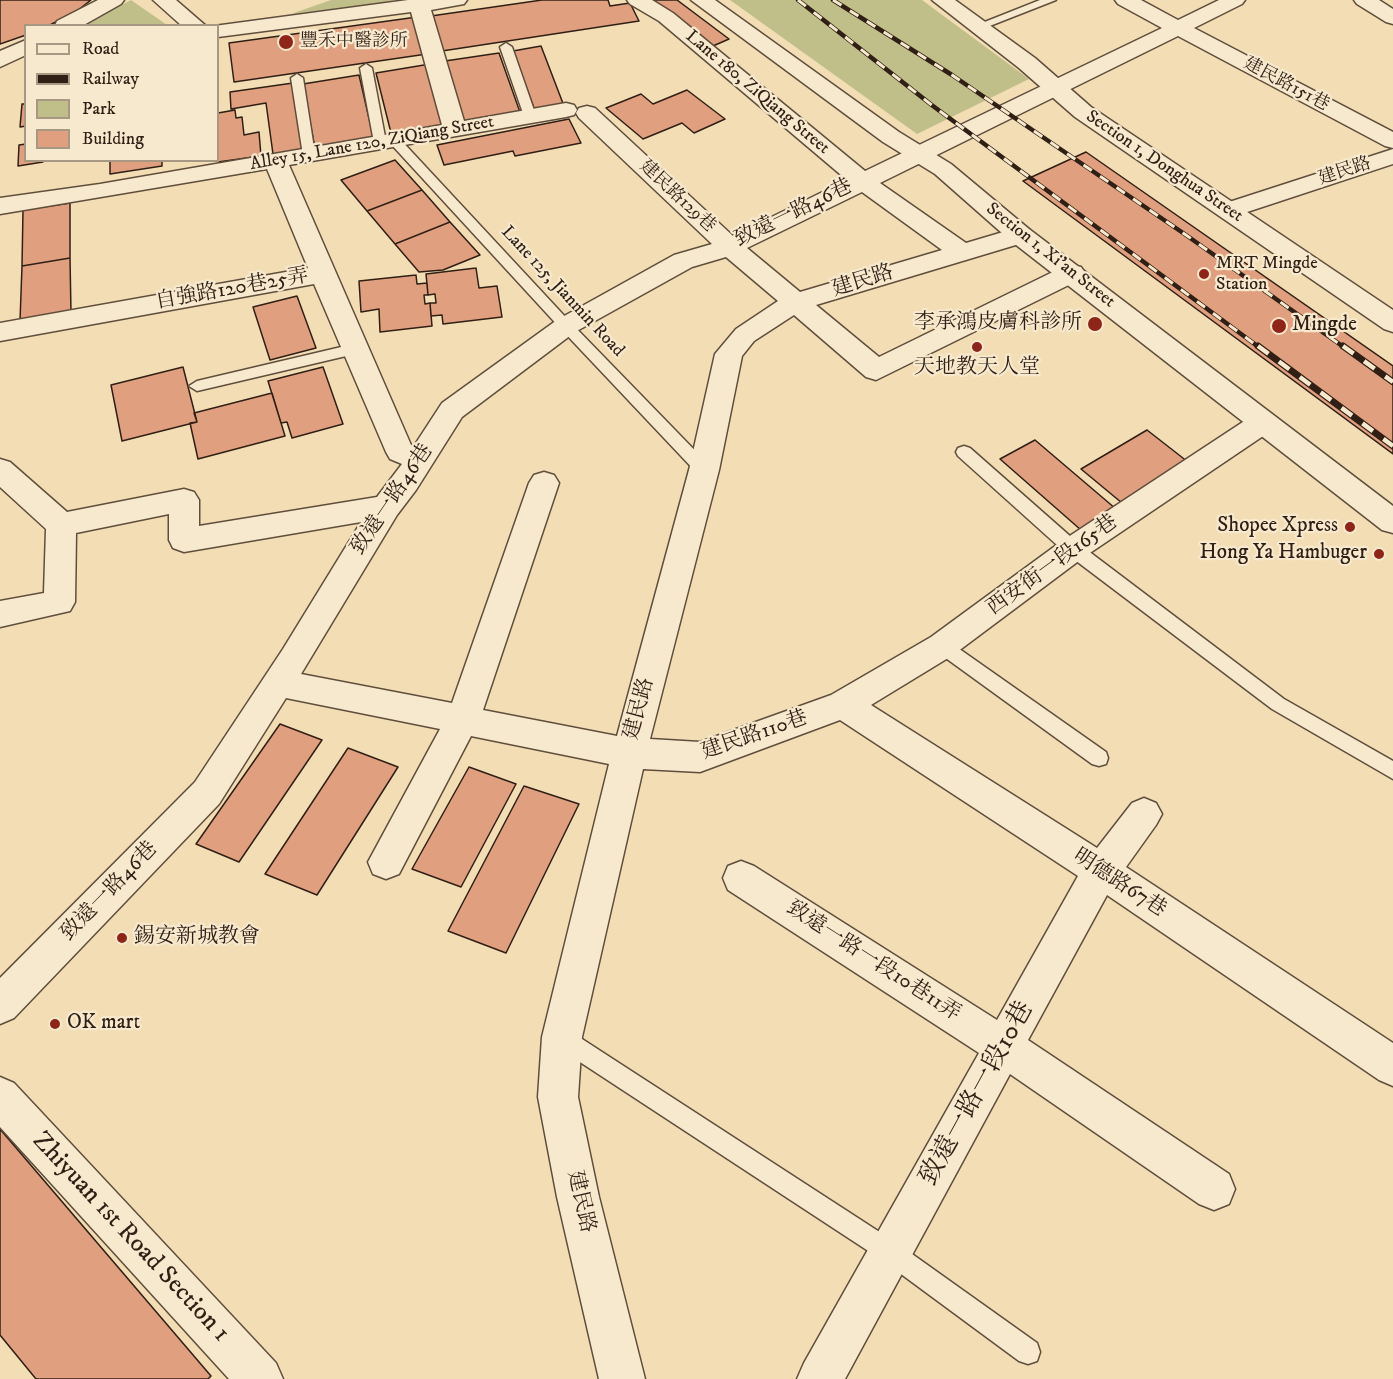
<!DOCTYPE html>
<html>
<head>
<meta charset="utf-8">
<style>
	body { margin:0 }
	#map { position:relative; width:1393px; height:1379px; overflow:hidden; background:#f2ddb4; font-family:"IM FELL DW Pica",serif }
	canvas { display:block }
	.legend { position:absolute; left:24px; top:24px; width:195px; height:138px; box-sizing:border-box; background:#f7e9ce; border:2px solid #a79884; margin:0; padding:8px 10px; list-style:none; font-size:18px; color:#301f15 }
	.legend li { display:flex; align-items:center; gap:12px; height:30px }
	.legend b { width:30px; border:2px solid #a79884 }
</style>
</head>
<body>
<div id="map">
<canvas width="1393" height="1379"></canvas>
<ul class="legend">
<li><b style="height:8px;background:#f7e9ce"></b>Road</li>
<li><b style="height:8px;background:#301f15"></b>Railway</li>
<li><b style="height:16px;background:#c0bf89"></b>Park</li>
<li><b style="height:16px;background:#e0a07f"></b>Building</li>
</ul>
</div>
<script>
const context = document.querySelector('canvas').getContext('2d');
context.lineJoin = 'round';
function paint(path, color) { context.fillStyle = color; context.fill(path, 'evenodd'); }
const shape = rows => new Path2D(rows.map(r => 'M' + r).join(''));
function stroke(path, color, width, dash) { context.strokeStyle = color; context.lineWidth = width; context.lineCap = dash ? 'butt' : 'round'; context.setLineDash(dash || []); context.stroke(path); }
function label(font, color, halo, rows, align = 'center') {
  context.font = font + ' "IM FELL DW Pica","Noto Serif TC",serif'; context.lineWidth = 4.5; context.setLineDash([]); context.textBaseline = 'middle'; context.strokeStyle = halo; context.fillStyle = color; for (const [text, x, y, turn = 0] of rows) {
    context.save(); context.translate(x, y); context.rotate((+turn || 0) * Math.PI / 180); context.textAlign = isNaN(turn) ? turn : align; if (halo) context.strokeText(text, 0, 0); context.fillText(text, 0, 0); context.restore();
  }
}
paint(shape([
	[131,0,167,25,85,25],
	[331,0,393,0,393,2,291,14],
	[730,0,922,0,1029,79,917,134]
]), '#c0bf89');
const building = shape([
	[0,0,91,0,77,11,48,26,26,26,26,35,0,44,0,0],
	[542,0,608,0,610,6,630,3,639,21,442,51,431,16,542,0],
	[649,0,677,0,729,39,713,46,649,0],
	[417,17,427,54,234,82,229,43,417,17],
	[541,46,564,106,535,111,513,51,541,46],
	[499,53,521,115,465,124,445,61,499,53],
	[430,64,449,127,392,137,376,73,430,64],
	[359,75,374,140,315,149,303,84,359,75],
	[293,83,303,150,273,154,266,103,231,109,230,92,293,83],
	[687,90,725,119,694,133,682,123,643,139,606,108,641,94,653,104,687,90],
	[22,104,26,104,26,126,20,127,22,104],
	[235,110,236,118,242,117,244,135,259,132,261,156,218,162,218,113,235,110],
	[569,119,581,143,515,156,513,151,444,165,437,145,569,119],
	[26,144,26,160,43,162,18,166,19,145,26,144],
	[1086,152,1393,366,1393,454,1023,181,1086,152],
	[110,160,162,160,162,166,110,174,110,160],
	[395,160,422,190,367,211,341,180,395,160],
	[422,190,450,222,395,244,367,211,422,190],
	[70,203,70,258,22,266,23,210,70,203],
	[450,222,480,255,443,270,419,272,395,244,450,222],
	[70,258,71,313,20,321,22,266,70,258],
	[476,268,479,288,497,286,502,317,443,324,442,315,431,316,430,303,436,303,435,294,428,295,426,274,476,268],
	[416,275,417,284,427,283,428,295,424,295,425,304,430,303,432,326,380,332,379,309,361,312,359,281,416,275],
	[297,296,316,348,270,360,253,307,297,296],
	[183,367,197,422,122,441,111,385,183,367],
	[323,367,343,424,292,438,287,422,281,423,268,381,323,367],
	[272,393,285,436,198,459,190,423,197,422,194,413,272,393],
	[1147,430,1188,462,1122,503,1081,469,1147,430],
	[1035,440,1116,509,1081,530,1000,459,1035,440],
	[280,724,322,740,239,862,196,844,280,724],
	[348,748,398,767,317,895,265,874,348,748],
	[469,767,516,784,461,887,412,869,469,767],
	[524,786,579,804,506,953,448,931,524,786],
	[0,1129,211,1376,208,1379,36,1379,0,1335,0,1129]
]);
paint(building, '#e0a07f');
stroke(building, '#301f15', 1.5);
const service = shape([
	[1040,0,1056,0,982,29,978,30,972,27,1040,0],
	[506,43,512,47,536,116,534,119,530,120,524,116,500,47,506,43],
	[366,64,372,68,386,142,380,146,374,142,360,68,366,64],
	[297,74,303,78,315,155,309,159,303,155,291,78,297,74],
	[394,136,398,137,571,323,710,466,712,470,710,474,698,474,561,329,390,143,388,140,394,136],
	[354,344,361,349,359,353,197,391,189,386,197,381,354,344],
	[964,446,970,448,1079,544,1284,699,1393,761,1393,779,1272,709,1067,554,958,456,956,452,958,448,964,446],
	[942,639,948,641,1106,752,1108,758,1106,764,1099,766,1092,764,936,651,933,646,936,641,942,639],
	[562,1026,898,1244,1037,1343,1040,1352,1037,1361,1028,1364,1019,1361,882,1260,554,1045,551,1037,554,1029,562,1026]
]);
const minor = shape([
	[98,0,124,0,121,4,82,26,55,26,57,21,98,0],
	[153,0,176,0,206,26,182,26,153,0],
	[408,0,467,0,464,4,431,10,464,121,566,103,574,105,577,110,574,115,566,117,289,165,411,445,414,446,442,403,557,320,674,255,712,244,579,118,576,113,579,108,587,106,595,108,733,236,847,180,704,59,659,21,630,4,627,0,652,0,673,13,865,171,1162,28,1118,4,1115,0,1141,0,1178,20,1219,0,1245,0,1242,4,1194,28,1393,132,1393,148,1385,146,1178,36,880,183,966,243,1020,227,1029,229,1032,235,1029,241,816,305,879,357,1063,267,1072,265,1081,267,1085,273,1081,279,876,380,866,377,794,315,754,341,742,356,719,470,650,739,700,742,831,695,931,637,1062,541,1252,416,1262,413,1272,416,1276,423,1272,430,1084,557,953,655,871,705,1097,848,1132,803,1144,798,1156,803,1162,814,1156,825,1126,867,1393,1043,1393,1086,1379,1080,1107,895,1028,1040,1229,1174,1235,1189,1229,1204,1214,1210,1199,1204,1010,1074,845,1379,797,1379,804,1363,979,1053,728,890,723,878,728,866,741,861,754,866,997,1020,1078,876,840,720,700,772,643,769,582,1037,578,1097,599,1197,645,1379,599,1379,557,1197,538,1097,542,1037,609,764,471,736,399,874,386,879,373,874,368,862,440,729,286,698,219,804,14,1018,0,1024,0,978,195,782,283,649,361,522,184,552,173,548,169,540,169,514,76,533,75,602,70,611,0,627,0,601,44,593,46,529,0,487,0,459,10,462,67,512,184,489,194,492,199,500,199,526,377,497,402,464,390,459,386,452,314,284,0,341,0,323,308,268,267,169,0,214,0,198,100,184,442,125,411,12,218,37,218,26,214,26,408,0],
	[862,192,942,250,800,292,747,248,862,192],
	[726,257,778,301,736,329,715,354,689,470,617,736,483,710,559,483,554,475,544,472,534,475,529,483,452,703,301,674,397,515,416,490,462,417,575,332,692,267,726,257],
	[1354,0,1379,0,1393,9,1393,24,1386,22,1357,4,1354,0],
	[26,40,26,55,0,67,0,51,26,40],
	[1393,149,1393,164,1238,215,1229,218,1220,215,1217,210,1220,205,1393,149],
	[0,1077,14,1083,276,1363,283,1379,229,1379,0,1127,0,1077]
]);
const tertiary = shape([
	[691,0,715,0,899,132,951,164,1029,229,1393,506,1393,533,1382,530,1011,241,935,174,883,142,691,0],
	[932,0,955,0,1035,58,1091,107,1393,310,1393,332,1384,329,1075,117,1019,68,932,0]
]);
stroke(service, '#604e3d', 3);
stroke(minor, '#604e3d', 3);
stroke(tertiary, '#604e3d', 3);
paint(service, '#f7e9ce');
paint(minor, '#f7e9ce');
paint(tertiary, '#f7e9ce');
const railFar1 = shape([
	[798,0,933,106,1260,348],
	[833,0,952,75,1186,235,1345,348]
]);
const rail = shape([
	[1258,346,1393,446],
	[1343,346,1393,382]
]);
stroke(railFar1, '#301f15', 4.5);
stroke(rail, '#301f15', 7);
stroke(railFar1, '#f7e9ce', 3, [10]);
stroke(rail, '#f7e9ce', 4.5, [13]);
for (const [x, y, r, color] of [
	[286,42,8,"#8f2418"],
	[1204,274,6,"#8f2418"],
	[1095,324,8,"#8f2418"],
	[1279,326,8,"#8f2418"],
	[977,347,6,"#8f2418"],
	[1350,527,6,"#8f2418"],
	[1379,554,6,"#8f2418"],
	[122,938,6,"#8f2418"],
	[55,1024,6,"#8f2418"]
]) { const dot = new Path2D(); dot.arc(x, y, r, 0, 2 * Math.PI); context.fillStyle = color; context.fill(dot); stroke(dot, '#f7e9ce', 2); }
label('18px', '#301f15', '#f7e9ce', [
	["豐禾中醫診所",300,42],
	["MRT Mingde",1216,264],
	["Station",1216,285]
], 'left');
label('18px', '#301f15', '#f7e9ce', [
	["建民路151巷",1286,85,28],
	["Lane 180, ZiQiang Street",757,93,40],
	["Alley 15, Lane 120, ZiQiang Street",372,144,-10],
	["Section 1, Donghua Street",1164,167,34],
	["建民路",1345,172,-18],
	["建民路129巷",677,197,43],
	["Section 1, Xi'an Street",1050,256,38],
	["Lane 125, Jianmin Road",562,292,47]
]);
label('21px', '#301f15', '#f7e9ce', [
	["致遠一路46巷",794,214,-26],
	["建民路",863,282,-17],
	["自強路120巷25弄",232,290,-10],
	["致遠一路46巷",393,500,-56],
	["西安街一段165巷",1053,566,-36],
	["建民路",640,709,-75],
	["建民路110巷",755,736,-19],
	["明德路67巷",1119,884,33],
	["致遠一路46巷",110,892,-46],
	["致遠一路一段10巷11弄",873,962,33],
	["建民路",580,1202,77]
]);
label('21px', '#301f15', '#f7e9ce', [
	["李承鴻皮膚科診所",1082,324],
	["Mingde",1292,326,"left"],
	["天地教天人堂",977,369,"center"],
	["Shopee Xpress",1338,527],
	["Hong Ya Hambuger",1367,554],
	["錫安新城教會",134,938,"left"],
	["OK mart",67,1024,"left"]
], 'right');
label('26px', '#301f15', '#f7e9ce', [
	["致遠一路一段10巷",978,1094,-61],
	["Zhiyuan 1st Road Section 1",130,1238,47]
]);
</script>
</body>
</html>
